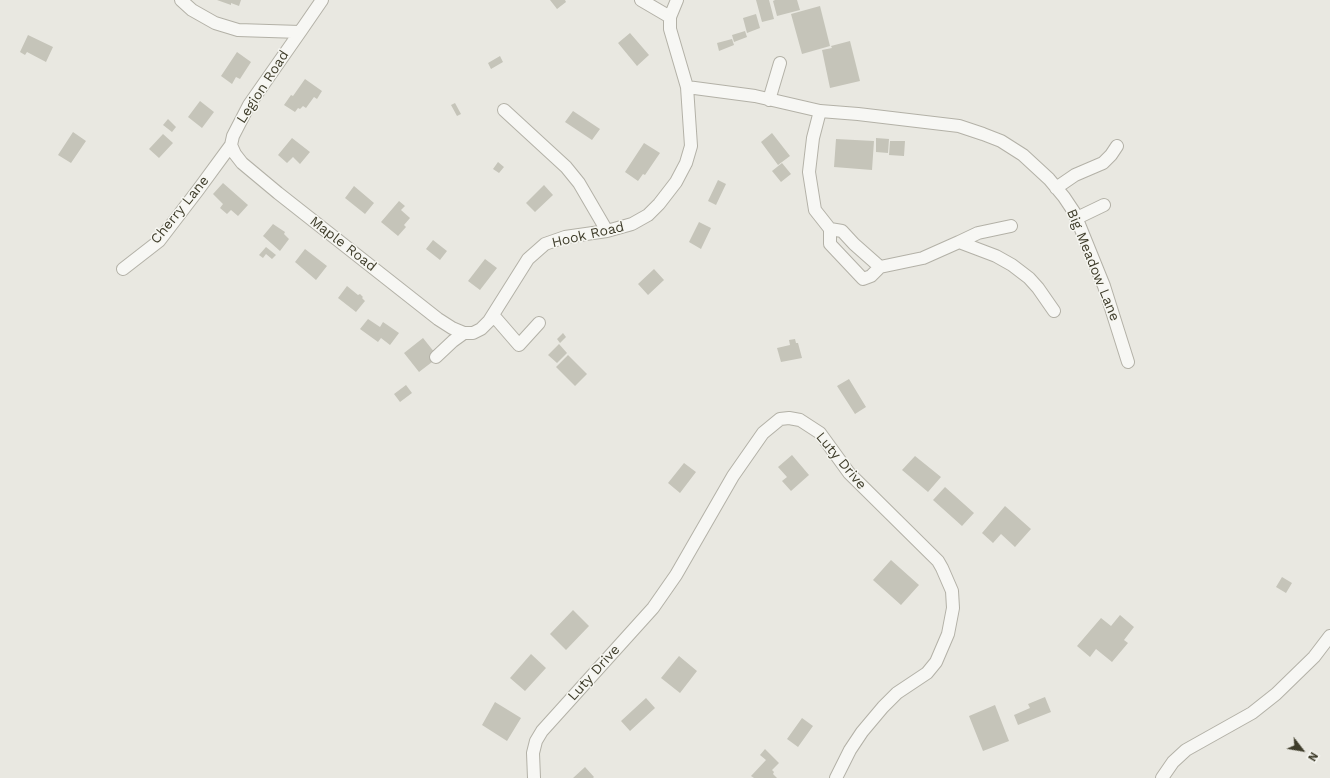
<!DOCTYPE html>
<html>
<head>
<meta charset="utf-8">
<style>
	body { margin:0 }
	#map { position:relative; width:1330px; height:778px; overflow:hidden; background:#e9e8e1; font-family:"Work Sans",sans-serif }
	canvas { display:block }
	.north { position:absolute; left:1282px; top:730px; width:40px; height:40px; -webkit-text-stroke:3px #f6f6f1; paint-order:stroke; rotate:121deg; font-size:11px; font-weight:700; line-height:16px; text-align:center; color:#3f3d2b }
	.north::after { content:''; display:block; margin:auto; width:14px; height:18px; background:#3f3d2b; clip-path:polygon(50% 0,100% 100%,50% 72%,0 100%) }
</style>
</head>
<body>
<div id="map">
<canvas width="1330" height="778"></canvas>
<div class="north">N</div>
</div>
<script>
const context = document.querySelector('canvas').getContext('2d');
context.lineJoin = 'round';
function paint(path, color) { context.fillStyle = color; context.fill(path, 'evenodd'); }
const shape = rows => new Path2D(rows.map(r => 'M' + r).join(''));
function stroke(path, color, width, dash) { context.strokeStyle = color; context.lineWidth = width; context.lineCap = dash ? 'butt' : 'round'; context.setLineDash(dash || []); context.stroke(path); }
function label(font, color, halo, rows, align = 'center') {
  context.font = font + ' "Work Sans",sans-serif'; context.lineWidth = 3; context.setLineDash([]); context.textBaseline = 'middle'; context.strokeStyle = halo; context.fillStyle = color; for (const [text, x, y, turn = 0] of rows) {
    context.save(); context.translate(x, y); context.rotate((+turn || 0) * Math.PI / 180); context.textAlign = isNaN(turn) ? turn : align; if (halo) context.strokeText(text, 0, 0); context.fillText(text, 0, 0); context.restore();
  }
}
paint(shape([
	[217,0,241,0,239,6,231,3,231,5],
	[550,0,565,0,566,2,557,9],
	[756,0,769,0,774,19,762,22],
	[775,0,797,0,800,10,777,16,773,1],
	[820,6,830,46,802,54,791,14],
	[756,14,760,28,747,33,743,18],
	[745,31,747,37,734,42,732,35],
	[630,33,649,55,637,66,618,43],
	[28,35,53,47,46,62,27,52,25,55,20,52],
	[732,39,734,45,719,51,717,43],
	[850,41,860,81,830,88,822,50,832,48,831,46],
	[237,52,251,62,240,79,236,77,232,84,221,76],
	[500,56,503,62,491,69,488,63],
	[305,79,322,91,317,99,314,97,306,108,303,106,300,109,298,108,295,112,284,105,291,95,293,96],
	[200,101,214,112,202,128,188,117],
	[455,103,461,114,457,116,451,105],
	[573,111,600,129,592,140,565,122],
	[168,119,176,127,172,132,163,125],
	[73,132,86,141,71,163,58,155],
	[772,133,790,156,778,165,761,142],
	[163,134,173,143,159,158,149,149],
	[292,138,310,152,300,164,293,157,287,163,278,155],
	[876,138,889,139,888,153,876,152],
	[836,139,874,141,872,170,834,167],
	[890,141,905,141,904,156,889,155],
	[644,143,660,153,645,175,643,174,638,181,625,172],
	[498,162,504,167,499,173,493,169],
	[782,163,791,174,781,182,772,171],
	[718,180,726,184,716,205,708,201],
	[223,183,248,205,238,216,231,210,227,214,220,208,223,204,213,194],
	[544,185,553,195,535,212,526,203],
	[354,186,374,203,365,214,345,198],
	[399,201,405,206,401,210,410,218,404,225,406,227,398,236,381,222],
	[699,222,711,228,701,249,689,242],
	[273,224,285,232,284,234,289,239,280,251,263,236],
	[433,240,447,251,440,260,426,249],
	[266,247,276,255,272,259,266,254,263,258,259,255],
	[305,249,327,266,316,280,295,262],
	[485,259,497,268,480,290,468,281],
	[654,269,664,280,648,295,638,284],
	[347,286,358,295,360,294,363,297,362,298,365,301,356,312,338,298],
	[368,319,380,327,383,322,399,333,390,345,381,338,378,342,360,329],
	[563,333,566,337,560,343,557,339],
	[423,338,435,353,436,359,419,372,404,353],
	[795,339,796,343,798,343,802,358,781,362,777,348,790,345,789,340],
	[559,344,567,353,557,363,548,355],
	[568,355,587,374,575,386,556,367],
	[849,379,866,407,855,414,837,386],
	[406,385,412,393,400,402,394,394],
	[792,455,809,475,791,491,782,481,787,477,778,467],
	[915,456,941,477,928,492,902,470],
	[684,463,696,472,680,493,668,483],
	[945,487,974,513,962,526,933,500],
	[1005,506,1031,529,1015,547,1001,534,993,543,982,533],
	[891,560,919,585,901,605,873,580],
	[1282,577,1292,583,1286,593,1276,587],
	[573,610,589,626,566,650,550,634],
	[1120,615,1134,627,1124,640,1128,643,1112,662,1096,649,1090,657,1077,646,1101,618,1111,626],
	[531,654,546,668,525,691,510,678],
	[679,656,697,671,680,693,661,678],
	[1045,697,1051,712,1018,725,1014,715,1030,708,1028,704],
	[646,698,655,708,630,731,621,721],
	[495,702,521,718,507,741,482,725],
	[995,705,1009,741,983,751,969,716],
	[802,718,813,726,798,747,787,739],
	[765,749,779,763,772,770,774,772,773,774,777,778,754,778,751,776,766,760,760,755],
	[585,767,594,777,593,778,573,778]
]), '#c5c4b9');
const minor = shape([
	[181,0,192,10,215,23,238,30,300,32,322,0],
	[641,0,670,17],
	[687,87,755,96,820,111,858,114,959,126,983,134,1001,141,1023,155,1049,179,1064,197,1074,212,1104,286,1128,362],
	[769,100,780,63],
	[504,110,566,167,579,183,607,231],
	[820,111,813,138,809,172,815,210,830,229,830,244,863,279,871,276,880,267,923,258,959,242,996,256,1012,265,1029,278,1038,288,1054,311],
	[231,145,235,154,242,163,278,193,438,319,452,328,464,333],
	[1056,188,1075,175,1103,163,1111,155,1117,146],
	[1077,218,1104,205],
	[830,229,842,231,854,244,880,267],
	[959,242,978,233,1011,226],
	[123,269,159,241,198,190,231,145,233,136,249,105,300,32],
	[493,315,519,345,539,323],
	[436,357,453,341,464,333,473,333,481,329,489,321,528,259,545,244,565,237,607,231,632,224,648,215,659,204,676,182,686,163,691,146,687,87,670,29,670,17,677,0],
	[534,778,533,753,536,741,542,731,653,608,676,575,733,476,763,433,780,419,789,418,800,420,820,433,849,473,938,561,942,568,952,591,953,608,948,634,936,662,927,673,897,693,883,707,862,732,850,750,836,778],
	[1162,778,1173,762,1186,750,1252,713,1276,694,1314,657,1330,636]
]);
stroke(minor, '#b3b1a7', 14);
stroke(minor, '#f7f7f4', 12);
label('14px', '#3f3d2b', '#f6f6f1', [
	["Legion Road",263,87,-57],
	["Cherry Lane",180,210,-51],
	["Hook Road",588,235,-13],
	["Maple Road",343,244,38],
	["Big Meadow Lane",1093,265,68],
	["Luty Drive",841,461,50],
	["Luty Drive",594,673,-48]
]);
</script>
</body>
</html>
